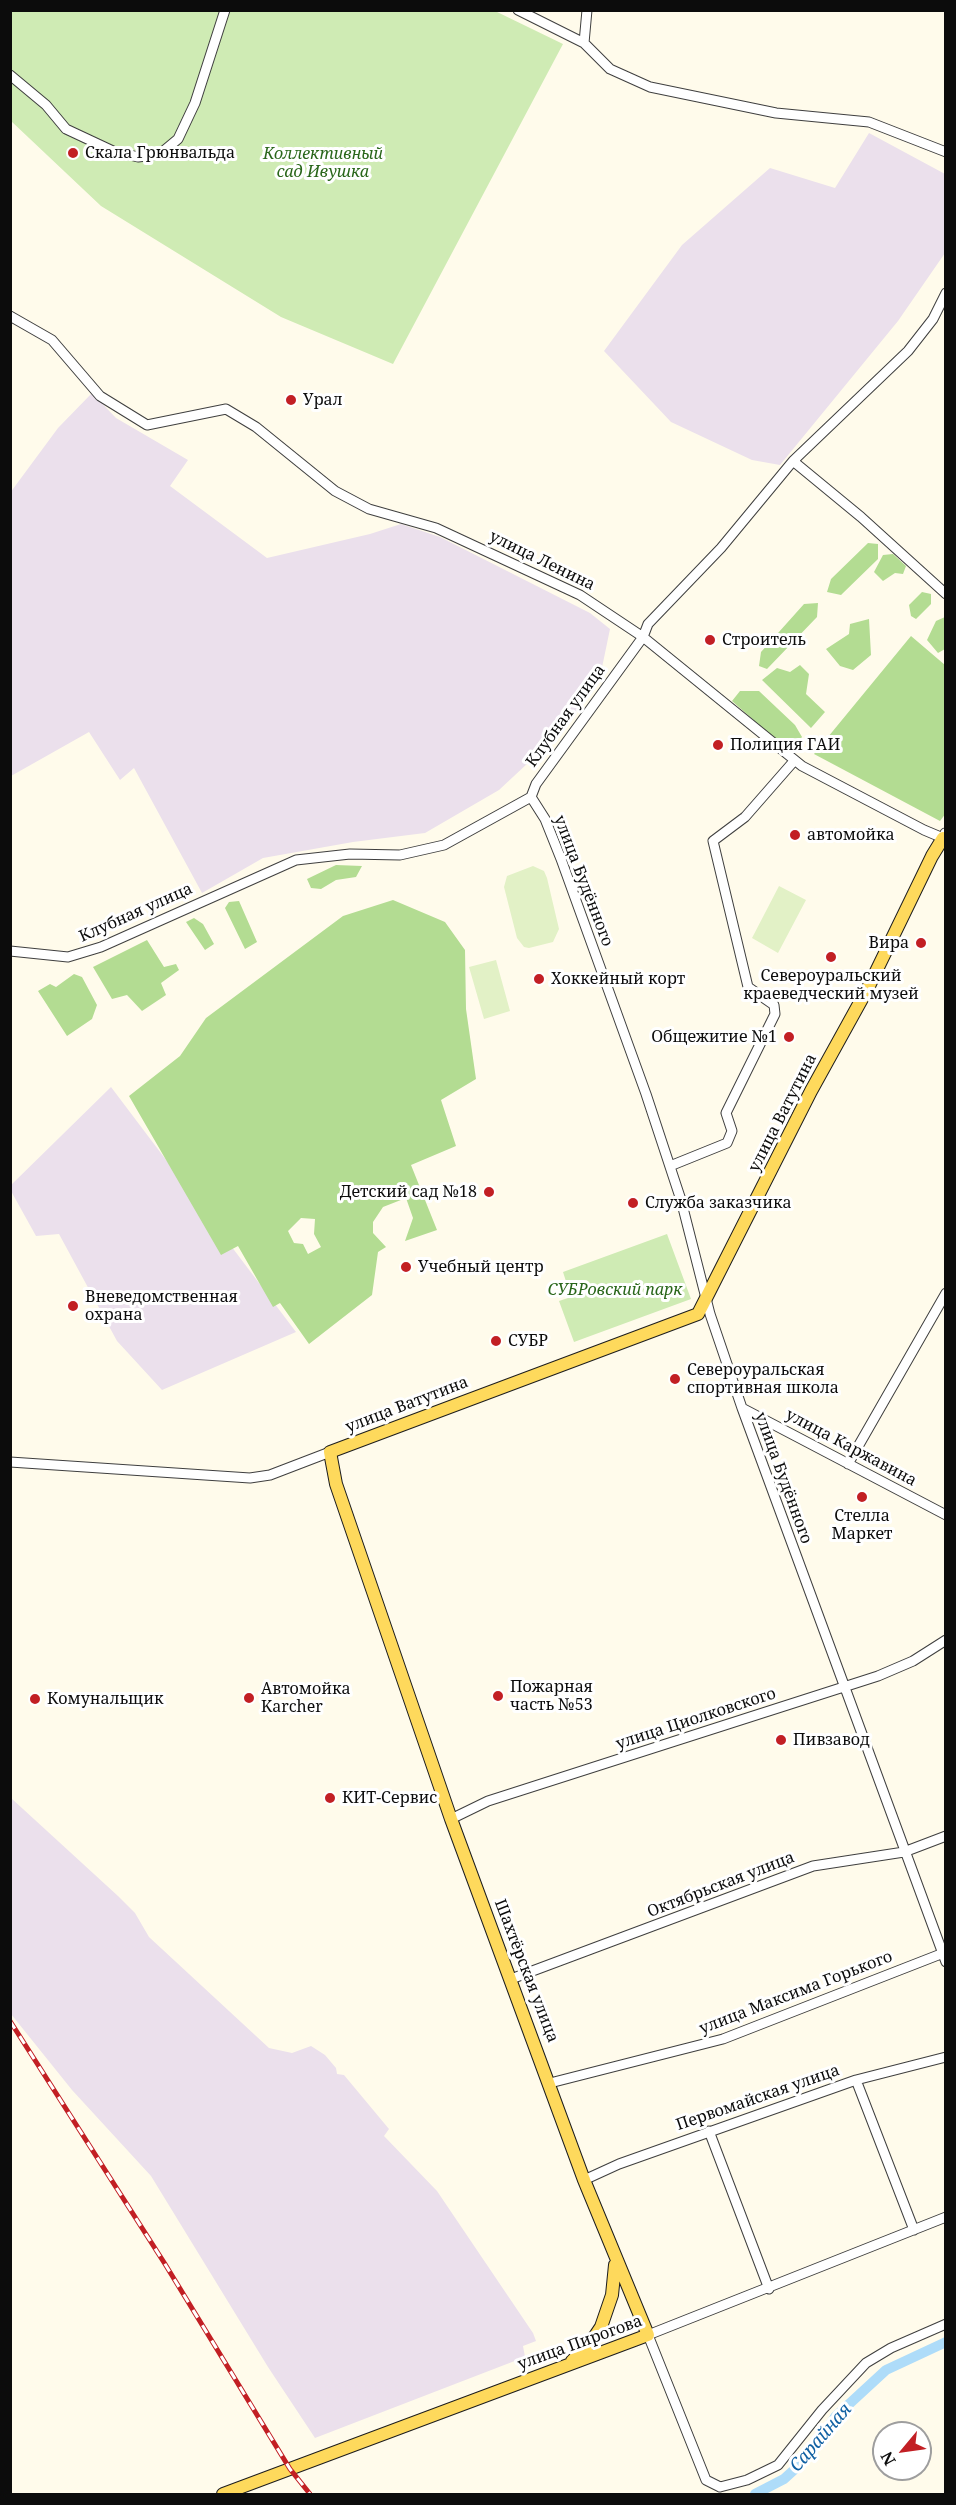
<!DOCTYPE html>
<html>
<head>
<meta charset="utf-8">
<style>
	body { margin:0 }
	#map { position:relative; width:956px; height:2505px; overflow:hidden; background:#fffbeb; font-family:"Noto Serif",serif }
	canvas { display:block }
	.frame { position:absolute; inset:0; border:12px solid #0c0c0c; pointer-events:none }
	.north { position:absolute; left:872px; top:2421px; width:60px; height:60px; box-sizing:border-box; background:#fff; border:2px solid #9e9e9e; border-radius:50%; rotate:241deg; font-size:16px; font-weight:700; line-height:24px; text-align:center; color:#0c0c0c }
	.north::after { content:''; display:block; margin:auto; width:21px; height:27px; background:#c21f24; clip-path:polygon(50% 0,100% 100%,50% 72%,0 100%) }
</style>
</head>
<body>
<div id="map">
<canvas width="956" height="2505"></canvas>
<div class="frame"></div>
<div class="north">N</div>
</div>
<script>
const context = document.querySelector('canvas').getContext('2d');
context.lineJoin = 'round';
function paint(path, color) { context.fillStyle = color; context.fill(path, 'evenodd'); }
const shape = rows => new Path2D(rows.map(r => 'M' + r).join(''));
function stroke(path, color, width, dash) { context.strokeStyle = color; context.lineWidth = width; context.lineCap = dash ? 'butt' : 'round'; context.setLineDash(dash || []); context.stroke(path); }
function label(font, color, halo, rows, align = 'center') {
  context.font = font + ' "Noto Serif",serif'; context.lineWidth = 6; context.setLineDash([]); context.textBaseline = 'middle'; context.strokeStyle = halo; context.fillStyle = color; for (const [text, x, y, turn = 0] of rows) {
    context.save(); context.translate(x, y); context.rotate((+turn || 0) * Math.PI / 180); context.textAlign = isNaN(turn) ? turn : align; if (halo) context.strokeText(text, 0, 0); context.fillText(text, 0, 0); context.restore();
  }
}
paint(shape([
	[869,133,945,174,945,253,898,321,780,465,752,460,671,422,604,351,682,245,770,168,835,188],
	[92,393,116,418,188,460,170,486,267,558,370,534,401,524,440,537,590,613,610,629,599,682,538,761,528,763,499,790,425,833,353,842,263,858,202,893,134,768,120,780,89,732,11,776,10,493,58,428],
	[111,1087,296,1332,162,1390,117,1341,59,1234,36,1236,11,1191,10,1186],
	[11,1798,118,1896,135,1913,149,1937,269,2048,292,2053,311,2046,325,2055,336,2068,337,2074,344,2075,389,2129,384,2136,437,2191,533,2333,536,2341,523,2346,525,2357,315,2438,268,2367,151,2176,72,2090,11,2014]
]), '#ebe0ec');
paint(shape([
	[10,11,495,11,563,44,393,364,281,317,101,206,11,121],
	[667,1234,691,1299,574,1342,559,1301,571,1297,563,1272]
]), '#cfebb4');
paint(shape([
	[868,543,878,544,878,559,841,595,827,592,831,579],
	[893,554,906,566,903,574,895,573,883,581,874,572,883,555],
	[922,592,931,594,931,604,916,619,911,616,909,605],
	[818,603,817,617,767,669,759,666,761,652,804,604],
	[945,617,945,649,938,653,927,640,936,621],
	[869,619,871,655,853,670,840,666,826,649,849,634,850,624],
	[911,636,945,665,946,813,940,821,814,754],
	[800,665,809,674,806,694,825,712,811,728,762,680,777,668,790,672],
	[740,691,759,691,795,725,802,737,794,747,776,740,732,701],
	[336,865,362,866,356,877,336,880,321,889,311,888,307,879],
	[393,900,445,922,465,950,466,1009,476,1079,441,1100,456,1146,411,1165,437,1230,405,1241,413,1218,406,1198,383,1207,373,1222,373,1233,386,1247,378,1252,372,1295,309,1344,280,1303,273,1307,238,1246,221,1255,129,1096,180,1056,206,1018,343,916],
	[301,1218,315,1219,314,1234,321,1247,308,1254,303,1244,294,1243,288,1231],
	[239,901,257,942,245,949,225,908,229,902],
	[194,918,203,924,214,944,205,950,186,922],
	[147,940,164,967,176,964,179,970,161,983,166,995,142,1011,127,995,112,999,93,967],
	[74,974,82,977,97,1005,92,1019,67,1036,38,991,50,984,56,987]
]), '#b3dc92');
paint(shape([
	[533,866,544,871,547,878,559,929,553,942,529,948,524,947,517,938,504,887,507,876],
	[779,886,806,900,778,953,752,938],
	[496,960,510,1011,484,1019,469,967]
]), '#e2f1c6');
stroke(shape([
	[755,2494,784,2479,806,2459,835,2417,886,2370,946,2342]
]), '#aedcf9', 10);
const minor = shape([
	[518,10,584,43,610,69,650,87,776,113,869,122,946,152],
	[584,43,587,10],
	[10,75,46,105,66,129,113,151,138,157,160,154,178,139,195,103,225,10],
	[10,316,52,340,100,396,147,425,226,409,256,427,335,491,369,509,436,528,580,595,643,637,802,766,924,830,943,838,945,833],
	[793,461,861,517,946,594],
	[531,797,545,819,561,859,646,1094,681,1200,710,1314,742,1408,946,1962],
	[10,951,68,957,101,947,296,860,350,854,400,855,444,845,531,797,536,784,643,637,648,624,721,548,793,461,908,351,933,319,946,293],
	[670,1166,727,1143,732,1131,726,1113,775,1014,774,1005,748,987,713,841,745,817,794,761],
	[742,1408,946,1515],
	[10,1462,250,1478,270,1475,330,1452],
	[848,1464,946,1293],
	[451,1819,488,1801,878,1676,913,1661,946,1640],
	[511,1979,813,1866,904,1852,946,1836],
	[856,2080,914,2230],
	[550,2083,723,2039,946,1952],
	[709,2131,769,2289],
	[584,2180,619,2164,856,2080,946,2057],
	[720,2487,706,2480,648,2335,946,2217],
	[720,2487,747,2480,778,2465,822,2410,866,2363,891,2348,946,2324]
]);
const major = shape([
	[572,2361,591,2342,601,2327,612,2295,615,2265],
	[223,2494,648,2335,584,2180,451,1819,336,1484,330,1452,698,1314,811,1091,869,986,932,856,943,838,946,839]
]);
stroke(minor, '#3f3f3f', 11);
stroke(major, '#1d1d1d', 14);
stroke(minor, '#fff', 9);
stroke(major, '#fed95c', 12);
const rail = shape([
	[10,2021,165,2264,290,2469,310,2494]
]);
stroke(rail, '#c21f24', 5);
stroke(rail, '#fff', 3, [9]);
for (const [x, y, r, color] of [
	[73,153,6,"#c21f24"],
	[291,400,6,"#c21f24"],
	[710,640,6,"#c21f24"],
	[718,745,6,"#c21f24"],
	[795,835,6,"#c21f24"],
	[921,943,6,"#c21f24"],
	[831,957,6,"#c21f24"],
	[539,979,6,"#c21f24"],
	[789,1037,6,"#c21f24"],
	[489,1192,6,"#c21f24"],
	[633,1203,6,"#c21f24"],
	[406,1267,6,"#c21f24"],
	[73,1306,6,"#c21f24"],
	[496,1341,6,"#c21f24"],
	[675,1379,6,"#c21f24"],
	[862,1497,6,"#c21f24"],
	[498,1696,6,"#c21f24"],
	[249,1698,6,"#c21f24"],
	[35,1699,6,"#c21f24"],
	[781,1740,6,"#c21f24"],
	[330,1798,6,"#c21f24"]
]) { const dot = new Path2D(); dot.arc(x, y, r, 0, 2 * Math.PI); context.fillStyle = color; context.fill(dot); stroke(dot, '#fff', 2); }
label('16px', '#0c0c0c', '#fff', [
	["Скала Грюнвальда",85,153],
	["Урал",303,400],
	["Строитель",722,640],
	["Полиция ГАИ",730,745],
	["автомойка",807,835],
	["Вира",909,943,"right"],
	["Североуральский",831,976,"center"],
	["краеведческий музей",831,994,"center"],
	["Хоккейный корт",551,979],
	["Общежитие №1",777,1037,"right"],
	["Детский сад №18",477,1192,"right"],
	["Служба заказчика",645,1203],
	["Учебный центр",418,1267],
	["Вневедомственная",85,1297],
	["охрана",85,1315],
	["СУБР",508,1341],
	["Североуральская",687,1370],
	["спортивная школа",687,1388],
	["Стелла",862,1516,"center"],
	["Маркет",862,1534,"center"],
	["Пожарная",510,1687],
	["часть №53",510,1705],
	["Автомойка",261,1689],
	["Karcher",261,1707],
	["Комунальщик",47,1699],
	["Пивзавод",793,1740],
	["КИТ-Сервис",342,1798]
], 'left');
label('italic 16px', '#29661a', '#fff', [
	["Коллективный",323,154],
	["сад Ивушка",323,172],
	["СУБРовский парк",615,1290]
]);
label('16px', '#0c0c0c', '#fff', [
	["улица Ленина",542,561,26],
	["Клубная улица",566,716,-54],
	["улица Будённого",583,881,69],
	["Клубная улица",136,913,-24],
	["улица Ватутина",783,1113,-63],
	["улица Ватутина",407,1405,-21],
	["улица Каржавина",851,1448,28],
	["улица Будённого",783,1478,70],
	["улица Циолковского",696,1719,-18],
	["Октябрьская улица",721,1885,-21],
	["Шахтёрская улица",526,1971,69],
	["улица Максима Горького",796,1993,-21],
	["Первомайская улица",758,2098,-19],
	["улица Пирогова",580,2343,-20]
]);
label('italic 18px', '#1161a3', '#fff', [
	["Сарайная",821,2438,-49]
]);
</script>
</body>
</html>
